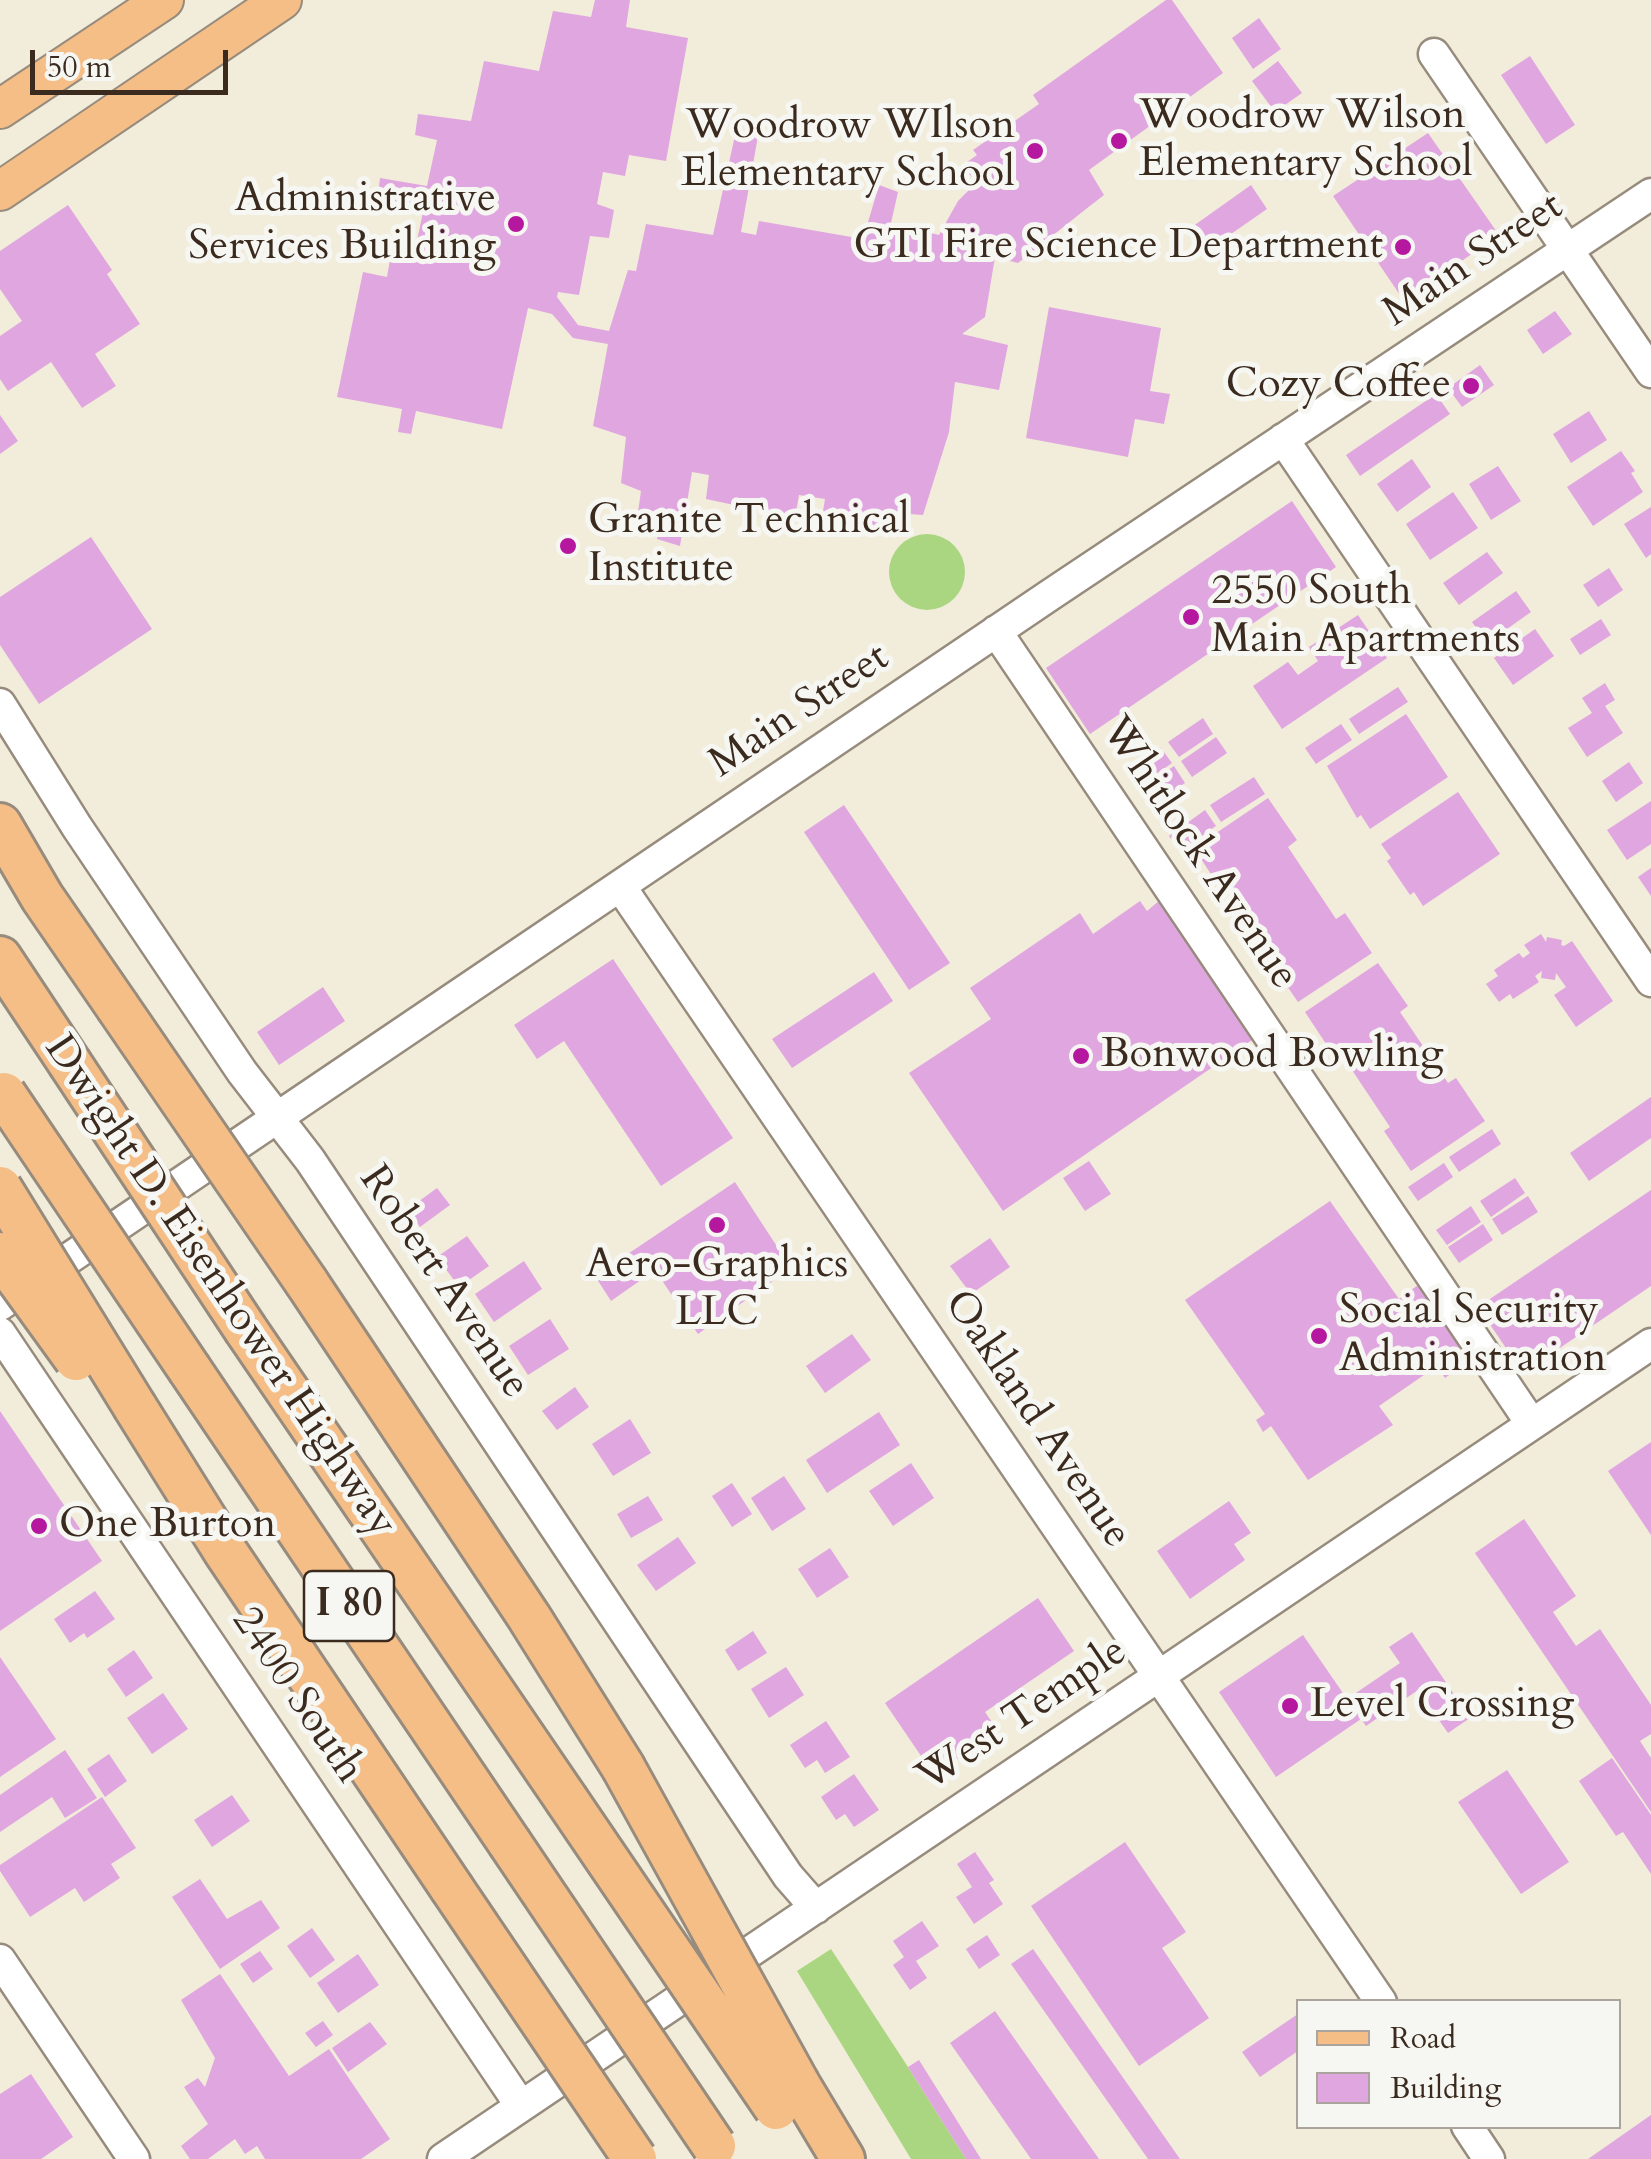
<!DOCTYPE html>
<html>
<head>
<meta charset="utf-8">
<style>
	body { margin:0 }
	#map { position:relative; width:1651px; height:2159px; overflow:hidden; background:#f2ecda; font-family:Cardo,serif }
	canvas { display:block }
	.legend { position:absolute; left:1296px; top:1999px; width:325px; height:130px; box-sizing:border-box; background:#f6f6f2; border:2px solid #aba49d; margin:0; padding:12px 18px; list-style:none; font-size:30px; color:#3b2a1e }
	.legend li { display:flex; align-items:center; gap:20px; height:50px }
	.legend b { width:50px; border:2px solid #aba49d }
	.scale { position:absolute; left:30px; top:50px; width:198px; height:45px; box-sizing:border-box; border:5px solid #3b2a1e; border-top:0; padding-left:12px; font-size:30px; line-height:35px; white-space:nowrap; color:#3b2a1e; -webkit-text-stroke:8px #f6f6f2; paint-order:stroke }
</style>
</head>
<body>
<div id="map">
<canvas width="1651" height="2159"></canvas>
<ul class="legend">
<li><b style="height:12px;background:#f6be87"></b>Road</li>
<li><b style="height:28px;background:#e0a6e0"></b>Building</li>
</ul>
<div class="scale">50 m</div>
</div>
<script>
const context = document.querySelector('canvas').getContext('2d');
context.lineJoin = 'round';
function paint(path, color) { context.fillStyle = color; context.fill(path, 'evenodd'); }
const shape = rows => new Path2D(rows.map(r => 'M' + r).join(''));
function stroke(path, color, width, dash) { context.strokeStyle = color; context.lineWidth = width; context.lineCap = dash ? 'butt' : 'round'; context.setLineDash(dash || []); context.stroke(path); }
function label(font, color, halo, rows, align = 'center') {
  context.font = font + ' Cardo,serif'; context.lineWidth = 10; context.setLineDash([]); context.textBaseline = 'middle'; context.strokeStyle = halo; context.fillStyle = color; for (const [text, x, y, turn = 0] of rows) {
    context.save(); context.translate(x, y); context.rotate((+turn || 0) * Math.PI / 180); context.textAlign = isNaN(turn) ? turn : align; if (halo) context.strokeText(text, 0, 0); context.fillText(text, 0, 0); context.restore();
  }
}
paint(shape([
	'889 572a38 38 0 1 1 76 0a38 38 0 1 1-76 0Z',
	[831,1949,908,2067,966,2159,911,2159,797,1971]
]), '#aad682');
paint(shape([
	[595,0,630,0,626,27,688,38,666,161,629,155,625,176,603,172,597,204,614,210,609,238,590,236,579,295,558,292,557,297,578,325,609,331,628,270,636,271,646,224,713,235,736,131,758,136,741,232,756,235,759,221,863,239,879,185,898,192,891,223,939,235,958,201,976,183,963,165,977,155,973,150,1039,104,1033,95,1166,0,1172,0,1223,73,1089,170,1104,195,1086,209,1018,263,995,257,985,317,962,334,1008,345,999,390,955,382,949,432,923,515,896,513,891,532,822,517,825,499,799,495,795,518,706,499,709,475,692,472,680,546,657,539,660,518,638,512,641,491,621,483,626,437,593,426,608,344,573,338,552,314,528,308,502,429,416,411,411,434,398,432,402,409,337,397,363,272,387,277,391,254,413,260,423,212,377,202,380,178,427,186,437,140,415,135,418,114,471,121,484,61,539,71,553,11,591,17],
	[1259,18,1281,49,1253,69,1232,38],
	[1530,56,1575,125,1546,144,1501,75],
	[1278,61,1302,93,1275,112,1252,81],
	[1428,133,1499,235,1404,301,1333,196],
	[1251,185,1267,209,1205,252,1189,229],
	[68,205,112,270,107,274,140,324,95,354,116,386,82,408,51,362,8,391,0,379,0,336,22,321,0,289,0,251],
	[1049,307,1161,328,1150,391,1170,394,1164,424,1135,419,1128,457,1026,438],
	[1555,311,1572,334,1543,354,1527,330],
	[1480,365,1494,385,1462,407,1448,388],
	[1436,394,1450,414,1360,476,1346,455],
	[1589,411,1607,440,1571,463,1553,434],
	[0,415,18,441,0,454],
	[1621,451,1635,471,1631,473,1643,492,1593,526,1567,487],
	[1412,459,1431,487,1397,512,1377,484],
	[1498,466,1521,501,1491,520,1469,484],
	[1453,492,1478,528,1430,560,1406,524],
	[1292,501,1336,567,1090,734,1046,668],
	[1651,507,1651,554,1646,558,1624,524],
	[91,537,152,629,39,704,0,645,0,597],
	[1487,552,1503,573,1459,605,1443,583],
	[1609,568,1623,590,1598,607,1583,585],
	[1516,591,1531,612,1487,643,1472,622],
	[1358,615,1387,658,1282,729,1253,686,1288,662,1298,675,1318,661,1309,647],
	[1601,619,1611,635,1580,655,1570,639],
	[1535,629,1554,656,1513,685,1494,658],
	[1605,683,1615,700,1605,706,1623,733,1587,757,1568,728,1592,713,1582,698],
	[1398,687,1408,702,1359,734,1349,719],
	[1406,714,1448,777,1370,829,1361,815,1357,818,1327,766],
	[1203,718,1213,734,1179,757,1168,742],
	[1341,724,1352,740,1316,764,1305,748],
	[1216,737,1227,753,1192,777,1181,761],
	[1161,748,1172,763,1137,787,1126,772],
	[1629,762,1643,783,1616,802,1602,781],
	[1174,766,1185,783,1149,806,1138,790],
	[1254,777,1265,794,1221,822,1210,805],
	[1458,792,1500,854,1423,906,1414,892,1410,895,1387,861,1391,858,1381,844],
	[1268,798,1297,840,1288,847,1336,919,1345,913,1372,953,1298,1002,1273,966,1280,962,1227,884,1220,888,1194,848],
	[1651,801,1651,844,1627,860,1607,830],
	[844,805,950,963,909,990,804,832],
	[1205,810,1216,826,1180,851,1169,836],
	[1651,868,1651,896,1638,877],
	[1160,900,1252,1040,1003,1211,909,1073,991,1019,970,988,1080,913,1093,934,1140,901,1147,911],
	[1541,934,1546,942,1547,937,1562,940,1561,945,1564,946,1572,941,1613,1001,1576,1027,1554,995,1566,987,1556,973,1555,980,1541,978,1542,971,1535,976,1539,982,1513,999,1510,994,1499,1002,1486,984,1498,976,1494,970,1519,953,1523,958,1530,953,1524,945],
	[613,959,733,1138,661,1186,564,1041,537,1059,514,1025],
	[1378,963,1408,1006,1400,1012,1448,1083,1456,1078,1485,1121,1411,1171,1384,1131,1390,1127,1338,1049,1332,1053,1305,1012],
	[874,972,893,1001,792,1068,772,1039],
	[323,987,345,1021,279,1065,257,1032],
	[1651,1097,1651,1138,1589,1181,1570,1153],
	[1492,1129,1501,1144,1459,1172,1449,1157],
	[1089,1161,1111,1194,1085,1211,1063,1178],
	[1444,1163,1453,1177,1418,1201,1408,1187],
	[1515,1178,1525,1193,1491,1217,1480,1201],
	[735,1182,791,1268,698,1334,655,1270,611,1301,595,1276],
	[437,1188,450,1205,420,1227,407,1210],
	[1651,1190,1651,1286,1523,1373,1478,1307],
	[1528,1196,1538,1212,1502,1235,1492,1219],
	[1330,1201,1399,1299,1418,1285,1463,1349,1451,1357,1459,1368,1445,1378,1437,1366,1379,1406,1393,1425,1308,1480,1271,1426,1263,1432,1256,1420,1265,1414,1185,1300],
	[1471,1206,1481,1222,1447,1245,1436,1230],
	[1483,1224,1493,1240,1459,1263,1448,1247],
	[467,1236,489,1266,459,1287,437,1257],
	[990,1238,1010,1267,971,1294,950,1266],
	[524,1261,542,1289,494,1322,475,1294],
	[550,1319,569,1349,528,1375,509,1346],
	[852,1334,871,1360,825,1393,806,1366],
	[575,1387,589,1407,557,1430,542,1411],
	[0,1411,102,1561,0,1631],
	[879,1412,900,1445,827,1493,806,1460],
	[630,1419,651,1453,613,1476,592,1444],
	[1651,1442,1651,1535,1608,1471],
	[911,1463,934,1498,893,1526,869,1491],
	[784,1476,806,1509,772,1531,751,1498],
	[732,1483,752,1514,732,1527,712,1496],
	[648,1496,663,1520,631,1538,617,1514],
	[1229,1501,1251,1533,1234,1544,1245,1560,1190,1599,1157,1551],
	[1524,1519,1576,1596,1553,1612,1576,1646,1600,1629,1651,1705,1651,1734,1640,1741,1651,1758,1651,1812,1475,1553],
	[678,1537,696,1563,656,1591,637,1565],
	[830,1548,849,1577,817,1598,798,1569],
	[95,1591,115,1619,87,1638,84,1633,70,1643,54,1619],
	[1038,1598,1074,1651,985,1712,998,1731,934,1775,885,1703],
	[753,1631,767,1653,738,1671,725,1650],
	[1412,1632,1470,1718,1448,1733,1418,1690,1366,1726,1361,1719,1276,1777,1219,1692,1303,1635,1347,1699,1400,1663,1389,1647],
	[134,1650,153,1678,126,1697,107,1669],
	[0,1657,56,1739,0,1777],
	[786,1667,804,1695,769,1718,751,1689],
	[163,1693,188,1729,152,1754,127,1718],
	[826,1721,850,1757,825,1773,817,1760,805,1768,790,1745],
	[65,1750,97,1798,65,1818,52,1797,0,1832,0,1795],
	[109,1754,127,1781,105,1797,87,1769],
	[1612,1758,1651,1815,1651,1874,1623,1832,1616,1836,1579,1781],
	[1507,1770,1569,1862,1521,1894,1458,1802],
	[854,1774,879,1810,854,1827,845,1814,836,1820,821,1797],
	[232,1795,250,1821,212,1847,194,1820],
	[102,1797,136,1848,111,1864,120,1878,84,1902,75,1888,30,1917,0,1871,0,1865],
	[1125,1842,1186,1932,1162,1948,1209,2018,1139,2066,1031,1906],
	[975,1852,994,1880,989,1883,1003,1904,974,1924,956,1897,972,1887,957,1864],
	[200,1879,227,1919,261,1900,280,1928,220,1969,172,1897],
	[922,1921,939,1946,916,1961,927,1978,910,1990,893,1965,904,1957,893,1941],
	[312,1928,335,1960,310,1978,287,1946],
	[987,1935,1000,1955,979,1969,966,1949],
	[1033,1949,1180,2159,1148,2159,1011,1964],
	[260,1951,273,1969,253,1983,240,1964],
	[358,1954,379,1985,338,2013,317,1983],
	[220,1974,289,2076,329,2049,390,2139,361,2159,265,2159,257,2146,245,2154,235,2139,208,2159,190,2159,181,2146,208,2124,184,2087,198,2078,205,2087,215,2058,181,2000],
	[995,2011,1099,2159,1031,2159,950,2043],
	[1298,2014,1298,2051,1260,2077,1242,2052],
	[323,2021,333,2035,316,2047,305,2033],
	[370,2022,387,2044,348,2072,332,2048],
	[919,2060,981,2159,966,2159,908,2067],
	[31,2074,73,2137,41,2159,0,2159,0,2094],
	[1651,2115,1651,2159,1588,2159]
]), '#e0a6e0');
const minor = shape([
	[1434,54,1651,372],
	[1283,439,1651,981],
	[996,631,1531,1423],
	[0,704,77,827,242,1072,310,1160,788,1876,816,1908],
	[620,886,1381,2002],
	[0,1305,1053,593,1651,194],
	[0,1333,521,2106],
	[0,1960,134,2159],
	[1467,2126,1489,2159],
	[443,2159,1651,1344]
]);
const major = shape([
	[0,109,164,0],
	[0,191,282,0]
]);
const highway = shape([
	[0,825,42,897,117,1006],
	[0,958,69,1062],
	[307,1283,529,1617,623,1767],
	[246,1330,566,1799],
	[190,1370,509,1842],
	[135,1407,225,1551,451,1887],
	[798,2084,843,2159]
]);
stroke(minor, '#968b7c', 35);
stroke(major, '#968b7c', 42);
stroke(highway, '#968b7c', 48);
stroke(minor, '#fff', 30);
stroke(major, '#f6be87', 38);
stroke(highway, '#f6be87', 42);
const highwayBridge = shape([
	[117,1006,307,1283],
	[69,1062,246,1330],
	[4,1094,190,1370],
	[0,1188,135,1407],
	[0,1254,76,1359],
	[623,1767,798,2084],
	[566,1799,776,2108],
	[509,1842,714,2146],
	[451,1887,635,2159]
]);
stroke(highwayBridge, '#968b7c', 48, []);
stroke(highwayBridge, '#f6be87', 42);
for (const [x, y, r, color] of [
	[1119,141,10,"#b5179e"],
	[1035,151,10,"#b5179e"],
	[516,224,10,"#b5179e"],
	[1403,247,10,"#b5179e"],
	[1471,386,10,"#b5179e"],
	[568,546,10,"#b5179e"],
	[1191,617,10,"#b5179e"],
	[1081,1056,10,"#b5179e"],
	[717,1225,10,"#b5179e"],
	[1319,1336,10,"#b5179e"],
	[39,1526,10,"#b5179e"],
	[1290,1706,10,"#b5179e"]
]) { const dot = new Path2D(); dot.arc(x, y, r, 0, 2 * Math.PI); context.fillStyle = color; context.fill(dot); stroke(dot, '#f6f6f2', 4); }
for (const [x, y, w] of [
	[349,1606,90]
]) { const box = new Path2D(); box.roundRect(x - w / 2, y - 35, w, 70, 8); context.fillStyle = '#f6f6f2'; context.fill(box); stroke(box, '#3b2a1e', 2.5); }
label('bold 40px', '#3b2a1e', null, [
	["I 80",349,1606]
]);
label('42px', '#3b2a1e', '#f6f6f2', [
	["Woodrow Wilson",1139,117],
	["Elementary School",1139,165],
	["Woodrow WIlson",1015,127,"right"],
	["Elementary School",1015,175,"right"],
	["Administrative",496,200,"right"],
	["Services Building",496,248,"right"],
	["GTI Fire Science Department",1383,247,"right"],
	["Cozy Coffee",1451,386,"right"],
	["Granite Technical",588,522],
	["Institute",588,570],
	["2550 South",1211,593],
	["Main Apartments",1211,641],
	["Bonwood Bowling",1101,1056],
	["Aero-Graphics",717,1266,"center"],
	["LLC",717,1314,"center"],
	["Social Security",1339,1312],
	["Administration",1339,1360],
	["One Burton",59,1526],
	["Level Crossing",1310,1706]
], 'left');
label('42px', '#3b2a1e', '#f6f6f2', [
	["Main Street",1474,261,-34],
	["Main Street",800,712,-34],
	["Whitlock Avenue",1198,854,56],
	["Robert Avenue",443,1283,56],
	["Dwight D. Eisenhower Highway",219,1287,56],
	["Oakland Avenue",1036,1420,56],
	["2400 South",296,1696,56],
	["West Temple",1023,1716,-34]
]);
</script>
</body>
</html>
